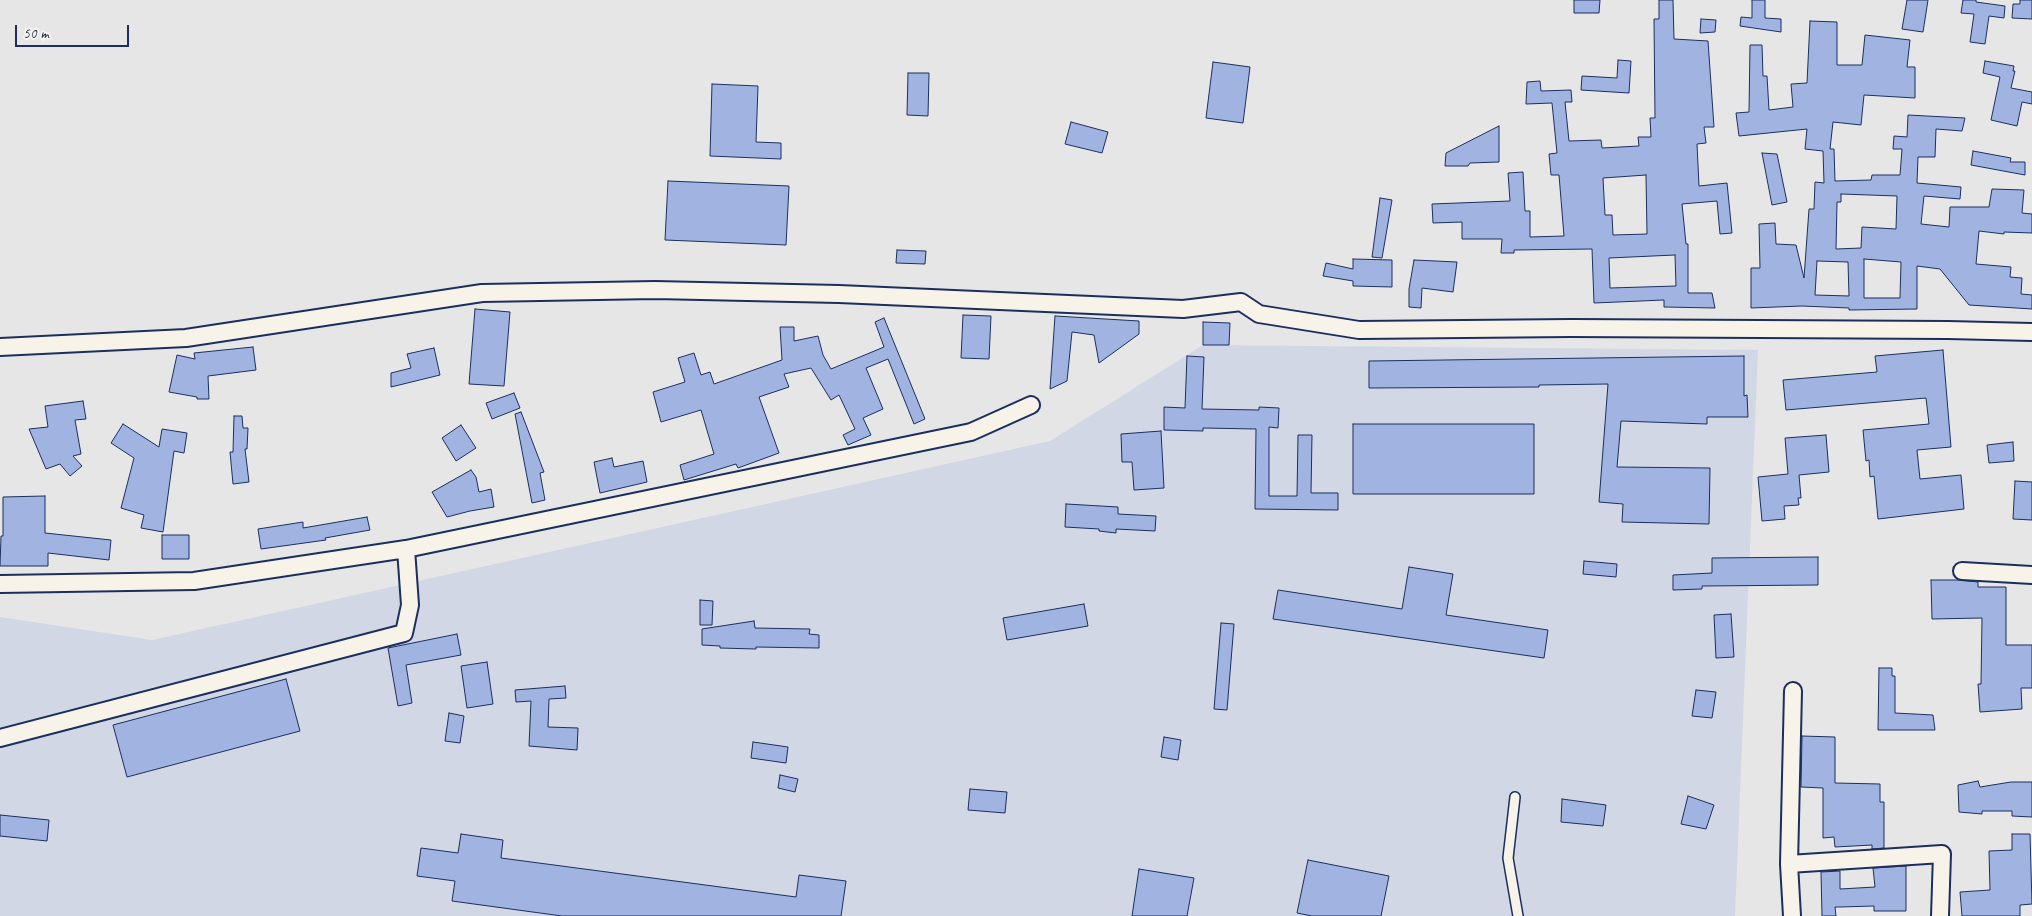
<!DOCTYPE html>
<html>
<head>
<meta charset="utf-8">
<style>
	body { margin:0 }
	#map { position:relative; width:2032px; height:916px; overflow:hidden; background:#e6e6e7; font-family:Caveat,sans-serif }
	canvas { display:block }
	.scale { position:absolute; left:15px; top:25px; width:114px; height:22px; box-sizing:border-box; border:2px solid #1b2f5e; border-top:0; padding-left:6px; font-size:15px; line-height:18px; white-space:nowrap; color:#1b2f5e; -webkit-text-stroke:4px #f7f3e8; paint-order:stroke }
</style>
</head>
<body>
<div id="map">
<canvas width="2032" height="916"></canvas>
<div class="scale">50 m</div>
</div>
<script>
const context = document.querySelector('canvas').getContext('2d');
context.lineJoin = 'round';
function paint(path, color) { context.fillStyle = color; context.fill(path, 'evenodd'); }
const shape = rows => new Path2D(rows.map(r => 'M' + r).join(''));
function stroke(path, color, width, dash) { context.strokeStyle = color; context.lineWidth = width; context.lineCap = dash ? 'butt' : 'round'; context.setLineDash(dash || []); context.stroke(path); }
paint(shape([
	[1203,345,1758,350,1735,916,0,916,0,617,152,640,1050,441]
]), '#d1d7e5');
const building = shape([
	[1574,0,1600,0,1599,13,1574,13,1574,0],
	[1659,0,1673,0,1674,39,1708,41,1714,127,1704,127,1706,143,1697,144,1699,186,1727,183,1732,233,1720,234,1717,201,1682,204,1686,244,1688,244,1688,293,1712,293,1715,308,1664,307,1664,300,1594,303,1592,249,1514,250,1514,253,1501,253,1502,239,1462,239,1462,222,1433,223,1432,204,1510,201,1508,173,1523,172,1525,211,1530,211,1530,237,1564,236,1559,175,1551,175,1549,154,1557,153,1552,103,1526,104,1527,82,1540,81,1541,91,1571,90,1572,102,1565,102,1569,141,1601,140,1602,148,1639,146,1638,137,1651,137,1650,118,1655,118,1654,19,1659,19,1659,0],
	[1646,175,1647,234,1613,235,1612,215,1605,215,1603,178,1646,175],
	[1675,255,1676,286,1610,288,1609,258,1675,255],
	[1752,0,1765,0,1765,18,1781,19,1781,32,1740,26,1741,17,1752,18,1752,0],
	[1907,0,1928,0,1923,32,1902,29,1907,0],
	[1963,0,1976,0,1976,2,2005,6,2004,18,1989,16,1985,44,1970,42,1974,14,1961,13,1963,0],
	[2020,0,2032,0,2032,19,2012,18,2013,4,2020,4,2020,0],
	[1701,19,1716,20,1715,32,1700,33,1701,19],
	[1810,21,1837,22,1837,65,1862,65,1865,35,1910,40,1907,67,1915,67,1915,98,1864,95,1861,125,1833,122,1830,149,1834,149,1835,181,1871,180,1872,175,1900,175,1902,149,1893,149,1894,136,1907,137,1908,115,1965,118,1962,131,1936,129,1935,157,1918,157,1917,183,1961,187,1960,199,1924,196,1921,224,1949,227,1950,207,1989,207,1992,189,2024,190,2022,213,2032,214,2032,233,2004,232,2004,234,1979,231,1976,264,2011,267,2010,277,2022,278,2021,294,2032,295,2032,309,1969,305,1940,269,1917,266,1917,309,1849,310,1849,308,1802,306,1751,308,1751,268,1760,268,1759,224,1775,223,1776,244,1796,245,1804,278,1809,209,1814,209,1815,182,1824,183,1823,151,1805,149,1807,129,1739,136,1736,113,1749,112,1750,45,1762,45,1763,76,1767,76,1769,110,1793,107,1791,84,1807,83,1810,21],
	[1841,194,1897,196,1896,229,1862,227,1861,248,1836,249,1837,202,1841,202,1841,194],
	[1864,259,1901,262,1900,298,1864,298,1864,259],
	[1817,261,1848,262,1849,296,1815,295,1817,261],
	[1618,60,1631,61,1629,93,1581,90,1582,76,1617,78,1618,60],
	[1985,61,2014,66,2013,71,2015,71,2011,88,2032,92,2032,104,2022,102,2017,126,1991,120,2000,77,1983,73,1985,61],
	[1213,62,1250,67,1243,123,1206,118,1213,62],
	[908,73,929,73,928,116,907,115,908,73],
	[712,84,758,86,756,142,781,143,781,159,710,156,712,84],
	[1071,122,1108,132,1102,153,1065,144,1071,122],
	[1499,126,1499,162,1470,163,1468,166,1445,166,1446,153,1499,126],
	[1973,151,2011,158,2010,162,2025,162,2025,175,1971,165,1973,151],
	[1762,153,1777,154,1787,202,1772,205,1762,153],
	[668,181,789,186,786,245,665,240,668,181],
	[1380,198,1392,200,1382,258,1372,257,1380,198],
	[897,250,926,251,925,264,896,263,897,250],
	[1353,259,1392,260,1392,287,1353,286,1353,281,1323,276,1326,263,1353,269,1353,259],
	[1414,260,1457,262,1453,292,1422,288,1421,308,1409,307,1409,289,1414,260],
	[475,309,510,312,504,386,469,384,475,309],
	[963,315,991,316,989,359,961,358,963,315],
	[1055,316,1139,321,1139,334,1099,363,1094,335,1072,332,1067,381,1050,389,1055,316],
	[884,318,925,419,914,424,888,359,866,368,883,409,863,418,871,435,848,445,843,435,855,429,839,395,831,400,811,368,784,374,789,387,759,397,779,453,738,468,736,464,684,480,680,465,714,454,701,410,661,422,653,392,685,382,678,358,694,353,701,375,710,372,714,384,782,360,780,327,794,327,794,341,818,336,823,355,831,369,884,347,875,322,884,318],
	[1203,322,1230,323,1229,345,1203,345,1203,322],
	[253,347,256,370,208,376,209,399,197,399,197,397,169,392,177,355,195,359,194,353,253,347],
	[434,348,440,375,391,387,391,373,411,368,407,354,434,348],
	[1943,350,1951,447,1917,450,1920,479,1961,475,1964,509,1878,519,1874,476,1870,477,1869,460,1866,461,1863,430,1929,424,1926,398,1786,410,1783,380,1877,372,1875,356,1943,350],
	[1187,356,1204,357,1202,409,1259,410,1259,407,1279,408,1278,428,1269,427,1269,496,1297,496,1298,435,1312,435,1311,493,1338,493,1338,510,1255,509,1256,429,1203,428,1203,431,1164,430,1164,407,1185,408,1187,356],
	[1744,356,1744,396,1747,395,1748,417,1707,417,1707,424,1621,421,1617,467,1710,468,1709,524,1622,522,1623,504,1599,502,1608,384,1539,385,1539,387,1369,388,1369,361,1744,356],
	[514,393,520,408,492,419,486,403,514,393],
	[83,401,86,419,75,420,81,454,73,456,82,466,70,476,60,464,46,469,29,429,48,427,45,406,83,401],
	[521,412,544,472,540,473,545,500,532,503,515,414,521,412],
	[234,416,242,416,243,428,248,428,247,449,245,449,249,482,233,484,230,452,233,452,234,416],
	[123,424,159,447,162,429,187,433,184,453,174,451,163,532,141,528,144,515,121,508,134,458,111,443,123,424],
	[1353,424,1534,424,1534,494,1353,494,1353,424],
	[461,425,476,448,456,461,442,438,461,425],
	[1161,431,1164,488,1134,490,1132,462,1122,462,1121,434,1161,431],
	[1826,435,1829,472,1799,475,1801,498,1798,498,1799,505,1784,506,1785,519,1762,521,1758,477,1788,474,1785,438,1826,435],
	[2013,442,2014,461,1989,463,1987,445,2013,442],
	[612,458,614,467,643,461,647,482,600,493,594,462,612,458],
	[471,470,476,477,479,492,491,489,494,507,470,511,447,517,432,492,471,470],
	[2015,481,2032,482,2032,520,2013,519,2015,481],
	[45,496,45,533,111,540,109,560,48,553,48,566,0,566,1,536,3,536,3,497,45,496],
	[1066,504,1118,507,1118,514,1156,516,1155,531,1116,529,1116,533,1099,531,1099,529,1065,527,1066,504],
	[367,517,370,530,325,538,326,540,261,549,258,529,303,522,303,528,367,517],
	[162,535,189,535,189,559,162,559,162,535],
	[1818,557,1818,585,1702,586,1702,589,1673,590,1673,575,1712,573,1712,558,1818,557],
	[1584,561,1617,564,1616,577,1583,574,1584,561],
	[1409,567,1453,574,1446,615,1548,630,1544,658,1273,619,1278,590,1402,609,1409,567],
	[1931,580,1958,580,1978,582,1978,587,2006,587,2006,645,2032,645,2032,688,2021,688,2022,709,1980,712,1978,684,1981,684,1982,618,1932,619,1931,580],
	[700,600,713,601,712,625,700,625,700,600],
	[1084,604,1088,626,1007,640,1003,618,1084,604],
	[1731,614,1734,657,1716,658,1714,615,1731,614],
	[754,621,755,628,810,629,809,634,819,635,819,648,756,647,756,649,720,648,720,646,702,645,702,629,754,621],
	[1221,623,1234,624,1227,710,1214,709,1221,623],
	[457,634,461,655,406,665,412,703,398,706,388,648,457,634],
	[487,662,493,704,467,708,461,666,487,662],
	[1879,668,1892,668,1892,676,1895,676,1895,713,1933,715,1935,730,1878,730,1879,668],
	[286,679,300,731,127,777,113,725,286,679],
	[565,686,566,698,549,699,548,727,578,728,577,750,529,746,531,701,516,702,515,690,565,686],
	[1696,690,1716,692,1712,718,1692,716,1696,690],
	[449,713,464,716,460,743,445,741,449,713],
	[1802,736,1835,737,1835,783,1880,784,1880,802,1884,802,1884,848,1872,849,1872,845,1835,847,1834,837,1823,838,1823,788,1801,787,1802,736],
	[1164,737,1181,740,1178,760,1161,757,1164,737],
	[753,742,788,747,786,763,751,758,753,742],
	[780,775,798,779,795,792,778,788,780,775],
	[1978,781,1980,787,2011,782,2032,782,2032,817,2012,816,2012,811,1982,811,1982,814,1959,812,1958,785,1978,781],
	[970,789,1007,792,1005,813,968,810,970,789],
	[1688,796,1714,805,1706,829,1681,824,1688,796],
	[1562,799,1606,805,1603,826,1561,822,1562,799],
	[0,815,49,820,47,841,0,836,0,815],
	[461,834,503,840,501,858,796,897,799,875,846,881,841,916,562,916,452,901,455,881,417,876,421,848,458,853,461,834],
	[2012,834,2030,834,2032,904,2020,905,2020,916,1962,916,1960,892,1990,890,1989,851,2012,850,2012,834],
	[1308,860,1389,876,1381,916,1312,916,1297,913,1308,860],
	[1906,866,1906,911,1874,911,1874,906,1840,907,1835,907,1836,916,1822,916,1821,872,1840,871,1840,889,1875,887,1873,868,1906,866],
	[1139,869,1194,878,1187,916,1132,916,1139,869]
]);
paint(building, '#a0b3e1');
stroke(building, '#1b2f5e', 1);
const service = shape([
	[1515,797,1508,858,1518,916]
]);
const minor = shape([
	[0,347,186,338,482,293,655,290,839,294,1183,309,1241,302,1259,314,1359,330,1571,328,1948,330,2032,332],
	[1962,571,2032,575],
	[0,584,194,581,406,549],
	[0,738,404,633,410,605,406,549,971,432,1031,405],
	[1789,864,1942,854,1940,916],
	[1792,916,1789,864,1793,691]
]);
stroke(service, '#1b2f5e', 12);
stroke(minor, '#1b2f5e', 20);
stroke(service, '#f7f3e8', 9);
stroke(minor, '#f7f3e8', 16);
</script>
</body>
</html>
